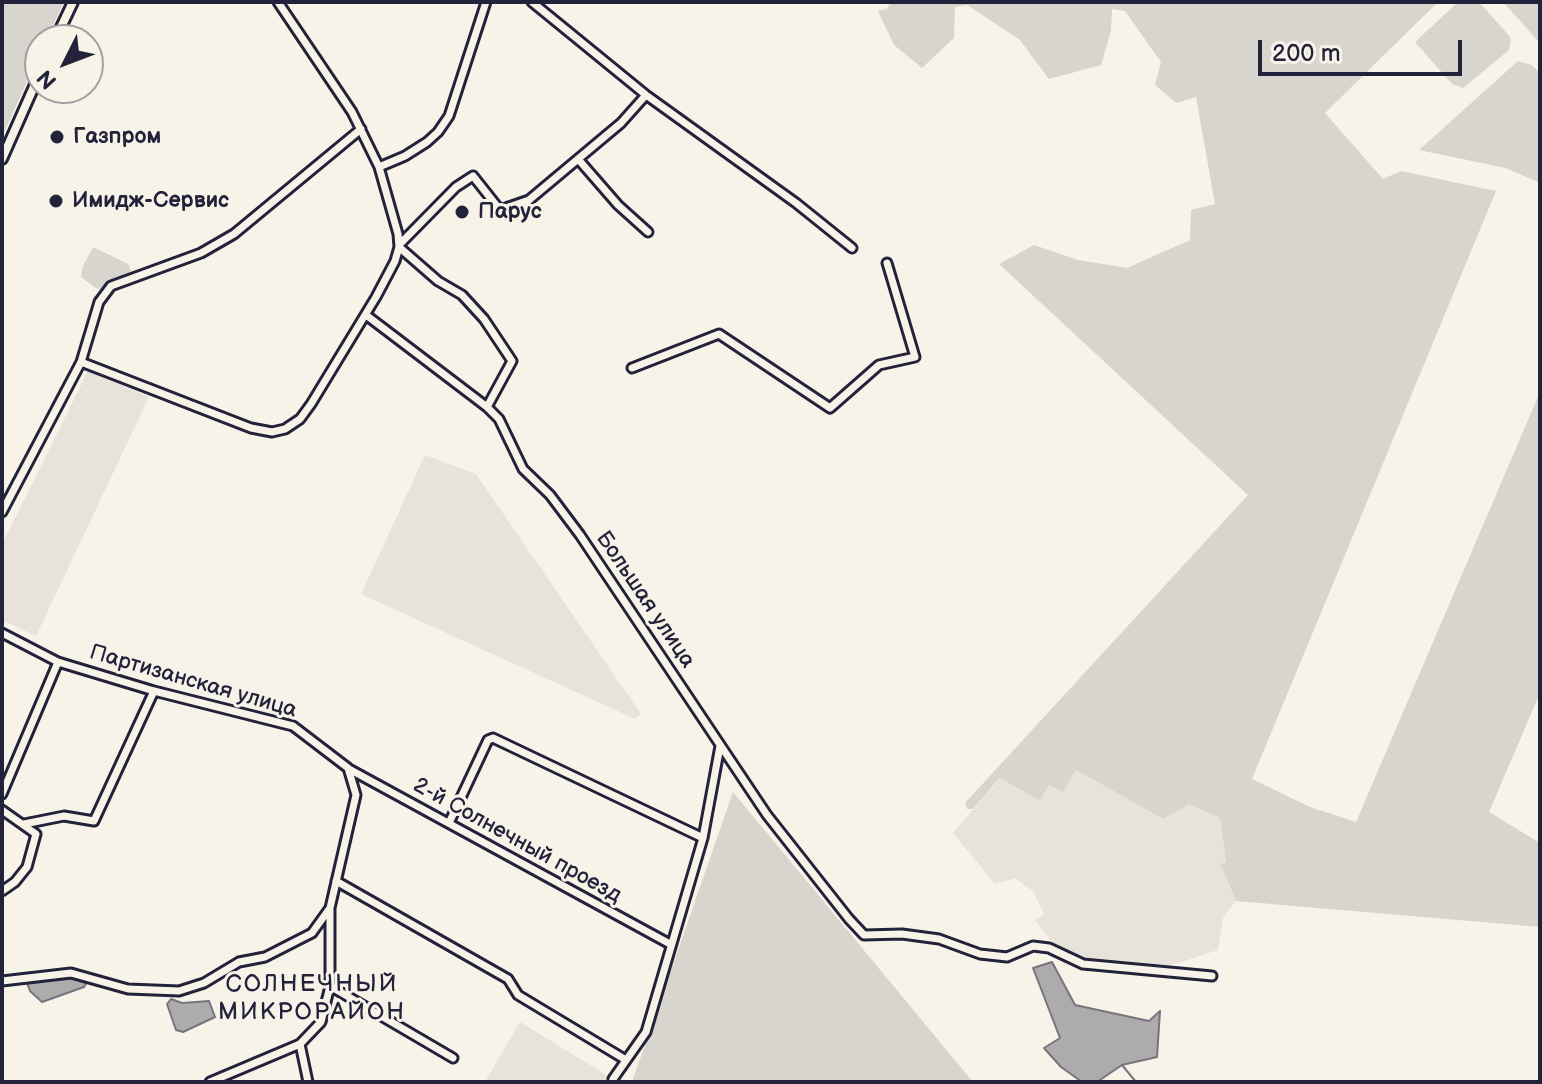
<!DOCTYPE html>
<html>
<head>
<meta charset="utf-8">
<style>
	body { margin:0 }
	#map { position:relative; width:1542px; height:1084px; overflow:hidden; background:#f7f3e8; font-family:"Balsamiq Sans",sans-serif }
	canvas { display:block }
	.frame { position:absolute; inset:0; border:4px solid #22223b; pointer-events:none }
	.north { position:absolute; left:24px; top:24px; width:80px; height:80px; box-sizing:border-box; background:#f7f3e8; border:2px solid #a29fa3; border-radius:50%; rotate:228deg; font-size:22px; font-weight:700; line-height:32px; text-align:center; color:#22223b }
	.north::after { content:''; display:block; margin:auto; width:28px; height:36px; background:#22223b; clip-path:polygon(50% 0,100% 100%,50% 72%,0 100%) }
	.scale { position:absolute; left:1258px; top:40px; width:204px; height:36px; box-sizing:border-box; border:4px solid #22223b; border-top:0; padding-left:10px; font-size:24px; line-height:28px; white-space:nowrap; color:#22223b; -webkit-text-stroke:6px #f7f3e8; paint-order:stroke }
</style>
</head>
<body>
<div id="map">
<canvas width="1542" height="1084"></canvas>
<div class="frame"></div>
<div class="north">N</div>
<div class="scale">200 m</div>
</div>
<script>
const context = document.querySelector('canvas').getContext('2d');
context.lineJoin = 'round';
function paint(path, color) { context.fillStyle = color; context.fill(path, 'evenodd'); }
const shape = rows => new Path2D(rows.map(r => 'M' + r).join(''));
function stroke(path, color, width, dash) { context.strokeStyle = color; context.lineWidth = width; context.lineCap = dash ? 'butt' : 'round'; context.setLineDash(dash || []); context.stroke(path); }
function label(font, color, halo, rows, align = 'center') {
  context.font = font + ' "Balsamiq Sans",sans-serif'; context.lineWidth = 6; context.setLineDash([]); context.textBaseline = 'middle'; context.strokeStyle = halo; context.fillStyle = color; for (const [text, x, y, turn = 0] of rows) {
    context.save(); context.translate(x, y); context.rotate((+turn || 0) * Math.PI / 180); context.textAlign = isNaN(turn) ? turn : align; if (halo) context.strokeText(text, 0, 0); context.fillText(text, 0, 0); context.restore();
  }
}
paint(shape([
	[88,371,149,397,36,636,2,620,2,544],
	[425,455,476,474,641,714,635,719,361,594],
	[1076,770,1163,819,1189,803,1220,818,1226,863,1220,865,1236,901,1223,918,1218,950,1160,969,1096,963,1077,958,1049,939,1035,920,1044,914,1033,891,1015,878,995,884,953,833,1001,778,1040,801,1049,785,1063,792],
	[520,1022,618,1082,485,1082]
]), '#e7e3db');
paint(shape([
	[2,2,64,2,46,40,40,40,40,53,2,137],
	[891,2,1438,2,1325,113,1383,179,1401,171,1496,191,1252,779,1310,807,1356,822,1540,392,1540,693,1489,812,1540,843,1540,927,1236,901,1220,864,1226,862,1220,818,1189,804,1163,819,1076,770,1063,792,1049,785,1040,801,1000,778,973,809,967,809,965,803,1248,495,999,264,1034,245,1078,260,1127,268,1190,240,1191,210,1215,204,1196,97,1176,103,1155,85,1161,62,1125,11,1112,9,1111,31,1101,65,1049,79,1020,40,967,5,955,7,954,38,922,68,894,45,878,11,887,9],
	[1458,2,1480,3,1511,38,1509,50,1463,88,1452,84,1415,42],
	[1503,2,1540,2,1540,43],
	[1518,61,1532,65,1540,74,1540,183,1506,168,1419,150],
	[93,247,128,264,133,275,103,290,96,288,81,277,82,268],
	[733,792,973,1082,632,1082]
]), '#d8d5cf');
const water = shape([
	[1052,962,1075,1005,1149,1021,1160,1011,1157,1057,1122,1065,1097,1082,1082,1082,1061,1067,1044,1048,1060,1038,1033,968,1052,962],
	[79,977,88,981,84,987,42,1002,30,991,27,983,79,977],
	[171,999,182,1003,209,1001,215,1017,183,1032,176,1030,167,1004,171,999]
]);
paint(water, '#aeabad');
stroke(water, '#76747f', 2);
stroke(shape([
	[1122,1065,1136,1082]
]), '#76747f', 2);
const minor = shape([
	[532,2,646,95,796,203,852,248],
	[578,159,618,205,648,232],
	[379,167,405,156,427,142,438,132,449,116,486,2],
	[399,245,456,187,473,176,500,210,529,200,621,123,646,95],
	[399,247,438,281,462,295,484,319,512,361,487,407],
	[366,315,487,407,499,419,523,469,550,495,580,535,767,815,849,919,864,935,902,934,939,939,980,954,1007,957,1033,946,1049,948,1083,964,1212,976],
	[81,362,251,428,272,432,285,429,300,419,311,404,376,297,395,261,399,247,398,234,379,167,352,112,278,2],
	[632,368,719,334,830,408,879,365,915,357,887,263],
	[2,512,81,362,99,302,111,286,201,253,234,234,361,129],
	[2,633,58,662,154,691,293,726,348,768,356,795,330,908,312,933,265,957,239,962,204,983,179,991,128,989,71,973,2,981],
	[349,769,670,944],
	[2,794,58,662],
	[2,810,36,834,27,867,15,882,2,891],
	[449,823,488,740,493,738,703,838],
	[24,824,64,816,94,821,154,691],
	[336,881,508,979,518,995,626,1060],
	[330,986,453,1058],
	[300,1044,308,1082],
	[613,1079,646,1032,703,838,720,746],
	[210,1082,300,1044,321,1022,330,986,330,910]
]);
const major = shape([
	[55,40,73,2],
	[2,159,40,73]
]);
stroke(minor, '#22223b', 13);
stroke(major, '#22223b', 14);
stroke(minor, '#f7f3e8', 7);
stroke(major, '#f7f3e8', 8);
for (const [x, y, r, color] of [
	[57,137,8,"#22223b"],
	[56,201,8,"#22223b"],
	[462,212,8,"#22223b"]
]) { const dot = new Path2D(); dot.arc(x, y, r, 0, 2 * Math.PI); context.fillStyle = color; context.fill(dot); stroke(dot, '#f7f3e8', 3); }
label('bold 22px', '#22223b', '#f7f3e8', [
	["Газпром",73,137],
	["Имидж-Сервис",72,201],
	["Парус",478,212]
], 'left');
label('22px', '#22223b', '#f7f3e8', [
	["Большая улица",645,600,56],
	["Партизанская улица",193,682,16],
	["2-й Солнечный проезд",517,841,29]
]);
context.letterSpacing = '2px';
label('24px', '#22223b', '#f7f3e8', [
	["СОЛНЕЧНЫЙ",312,985],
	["МИКРОРАЙОН",312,1013]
]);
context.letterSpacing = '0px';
</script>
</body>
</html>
